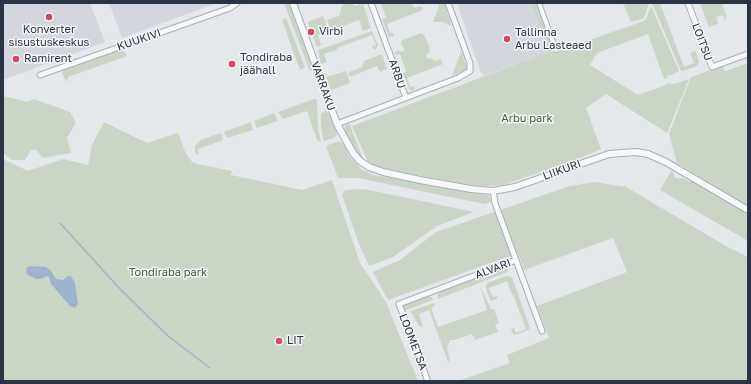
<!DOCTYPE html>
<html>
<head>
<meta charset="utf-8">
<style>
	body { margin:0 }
	#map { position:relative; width:751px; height:384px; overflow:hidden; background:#e4e7ec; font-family:"Golos Text",sans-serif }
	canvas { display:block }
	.frame { position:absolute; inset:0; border:4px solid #2b3445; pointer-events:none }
</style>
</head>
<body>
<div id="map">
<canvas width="751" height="384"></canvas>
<div class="frame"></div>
</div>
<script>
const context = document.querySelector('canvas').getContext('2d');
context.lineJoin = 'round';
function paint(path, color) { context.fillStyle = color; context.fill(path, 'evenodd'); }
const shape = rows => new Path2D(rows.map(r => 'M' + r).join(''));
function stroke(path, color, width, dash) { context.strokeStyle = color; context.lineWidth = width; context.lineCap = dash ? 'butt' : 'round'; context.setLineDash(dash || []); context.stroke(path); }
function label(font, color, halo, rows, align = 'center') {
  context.font = font + ' "Golos Text",sans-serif'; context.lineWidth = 3; context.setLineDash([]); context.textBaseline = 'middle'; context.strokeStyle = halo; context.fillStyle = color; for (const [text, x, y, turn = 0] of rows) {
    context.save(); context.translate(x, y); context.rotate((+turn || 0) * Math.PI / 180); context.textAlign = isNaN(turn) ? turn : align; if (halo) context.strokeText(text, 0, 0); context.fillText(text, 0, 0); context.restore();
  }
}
paint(shape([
	[3,3,90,3,105,42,3,80],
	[109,3,217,3,122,38],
	[457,3,531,3,549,52,484,76,480,71]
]), '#d2d6de');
paint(shape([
	[284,3,289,3,314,71,311,71,309,69],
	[345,3,353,3,354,6,363,4,371,28,363,31,359,20,331,31,327,20,339,16,342,6],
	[381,3,407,3,413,5,415,8,421,6,423,10,387,24,390,33,393,33,394,36,389,37,382,19,386,18],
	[440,3,444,3,452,26,443,22,433,22],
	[531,3,537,3,554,50,551,52,561,50,644,21,646,19,651,6,679,71,670,76,667,75,668,78,664,79,648,34,597,53,590,65,638,95,666,85,666,83,674,84,689,79,667,133,606,94,586,108,601,149,573,161,503,185,484,186,464,184,381,168,368,162,352,126,549,52],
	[623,3,649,3,644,18,631,22],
	[652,3,660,3,684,67,694,63,690,53,696,51,699,62,697,66,683,71,681,71],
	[700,3,722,3,727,19,725,20,723,15,716,17,718,24,709,27],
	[323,16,329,31,318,35,321,45,317,47,308,23,308,22],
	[286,18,305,67,300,70,282,20],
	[372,31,378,45,376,49,374,50,372,46,376,45,372,35,337,48,337,50,324,54,327,62,321,64,318,50],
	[422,33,425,37,430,48,429,53,426,55,427,58,433,59,434,61,441,59,443,64,407,78,410,87,414,86,415,89,410,91,403,74,406,71,400,54,396,55,395,52,399,50,400,52,405,50,401,43,402,40],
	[119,50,125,52,127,56,68,77,67,82,62,74,64,69],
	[461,51,467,68,466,70,452,76],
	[382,54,387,69,380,72,377,66,350,77,348,73,362,67,364,61],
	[748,63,748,206,677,163,669,134,691,77,722,66,724,70,726,71],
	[346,71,350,83,331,90,326,77],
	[3,96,27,102,34,99,70,112,76,123,67,138,71,153,43,158,36,150,31,150,25,160,12,160,3,153],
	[314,99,316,99,317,102,318,128,321,142,317,140,307,111,283,119,278,112],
	[326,110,333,122,337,134,334,138,324,141,321,129,321,114],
	[274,113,278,121,257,128,256,127,254,121],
	[104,122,147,143,178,133,186,154,192,162,197,164,232,171,231,175,302,190,332,180,360,263,386,302,418,381,3,381,3,159,28,171,63,159,88,165,92,145],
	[251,122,253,130,227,138,224,132],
	[348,123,350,125,363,159,358,155,344,131,345,125],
	[221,133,223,140,198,149,199,155,195,153,195,146,201,140],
	[338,141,344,144,348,155,361,169,374,175,486,195,489,196,492,202,484,204,479,203,358,178,338,178,326,146],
	[671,171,674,173,674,177,679,179,683,178,690,182,692,180,748,213,748,241,660,190],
	[595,182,626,187,726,246,748,257,748,381,458,381,510,363,507,355,549,338,537,306,627,272,613,238,524,270,518,253,388,300,373,272,400,260,436,232,570,186],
	[359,189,369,190,474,212,437,226,393,257,369,266,359,244,342,195,343,192,346,190],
	[508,266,508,271,505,273,438,299,438,294,440,291],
	[506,276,512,277,530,328,528,330,515,335,513,334,511,329,514,328,516,333,526,329,513,294,512,295,507,281,489,288,493,297,497,296,498,298,492,301,490,300,486,288,487,283],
	[480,286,491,309,494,309,499,323,495,325,498,332,475,340,472,334,454,340,450,340,447,348,450,360,448,362,429,310,419,314,423,327,422,327,419,326,413,316,411,311,434,303,435,306,431,308,438,327,487,310],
	[426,296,432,297,433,300,404,311,403,309,405,304]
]), '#c9d6c5');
paint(shape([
	[32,266,46,267,51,271,56,279,63,280,68,276,71,276,75,283,78,304,75,308,70,306,51,284,49,277,47,276,40,279,36,279,28,275,26,271,27,267]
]), '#9fb4cc');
stroke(shape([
	[60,223,121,290,168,336,210,368]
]), '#9fb4cc', 1.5);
const pedestrian = shape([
	[539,3,556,50]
]);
const minor = shape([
	[371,3,406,98],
	[688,3,712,67,748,54],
	[40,75,202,18,230,8,237,3],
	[337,124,458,78,470,71,470,63,448,3],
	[493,191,495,203,542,331],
	[427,379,399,304,516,260]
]);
const tertiary = shape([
	[293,3,337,124,353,153,360,161,369,167,383,172,420,180,471,189,493,191,515,187,609,154,636,152,648,154,666,162,748,210]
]);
stroke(pedestrian, '#a9aeb7', 6);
stroke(minor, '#a9aeb7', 7);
stroke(tertiary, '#a9aeb7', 8);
stroke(pedestrian, '#f7f8fa', 4);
stroke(minor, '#f7f8fa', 5);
stroke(tertiary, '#f7f8fa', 6);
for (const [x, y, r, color] of [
	[49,17,4,"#d1495b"],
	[311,32,4,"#d1495b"],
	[507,39,4,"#d1495b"],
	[16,59,4,"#d1495b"],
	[232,64,4,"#d1495b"],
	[279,341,4,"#d1495b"]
]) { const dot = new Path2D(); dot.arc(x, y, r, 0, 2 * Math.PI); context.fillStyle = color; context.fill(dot); stroke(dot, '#f4f6f9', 1.5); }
label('11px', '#2b3445', '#f4f6f9', [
	["Konverter",49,30,"center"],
	["sisustuskeskus",49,43,"center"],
	["Virbi",319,32],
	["Tallinna",515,33],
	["Arbu Lasteaed",515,46],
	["Tondiraba",240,58],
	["jäähall",240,71],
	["Ramirent",24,59],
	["LIT",287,341]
], 'left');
label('11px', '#2b3445', '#f4f6f9', [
	["KUUKIVI",139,40,-19],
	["LOITSU",702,42,70],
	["ARBU",397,74,71],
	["VARRAKU",323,86,70],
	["LIIKURI",562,170,-20],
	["ALVARI",493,269,-21],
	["LOOMETSA",413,342,69]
]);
label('11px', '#3f6138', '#f4f6f9', [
	["Arbu park",527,119],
	["Tondiraba park",168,273]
]);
</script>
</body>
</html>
